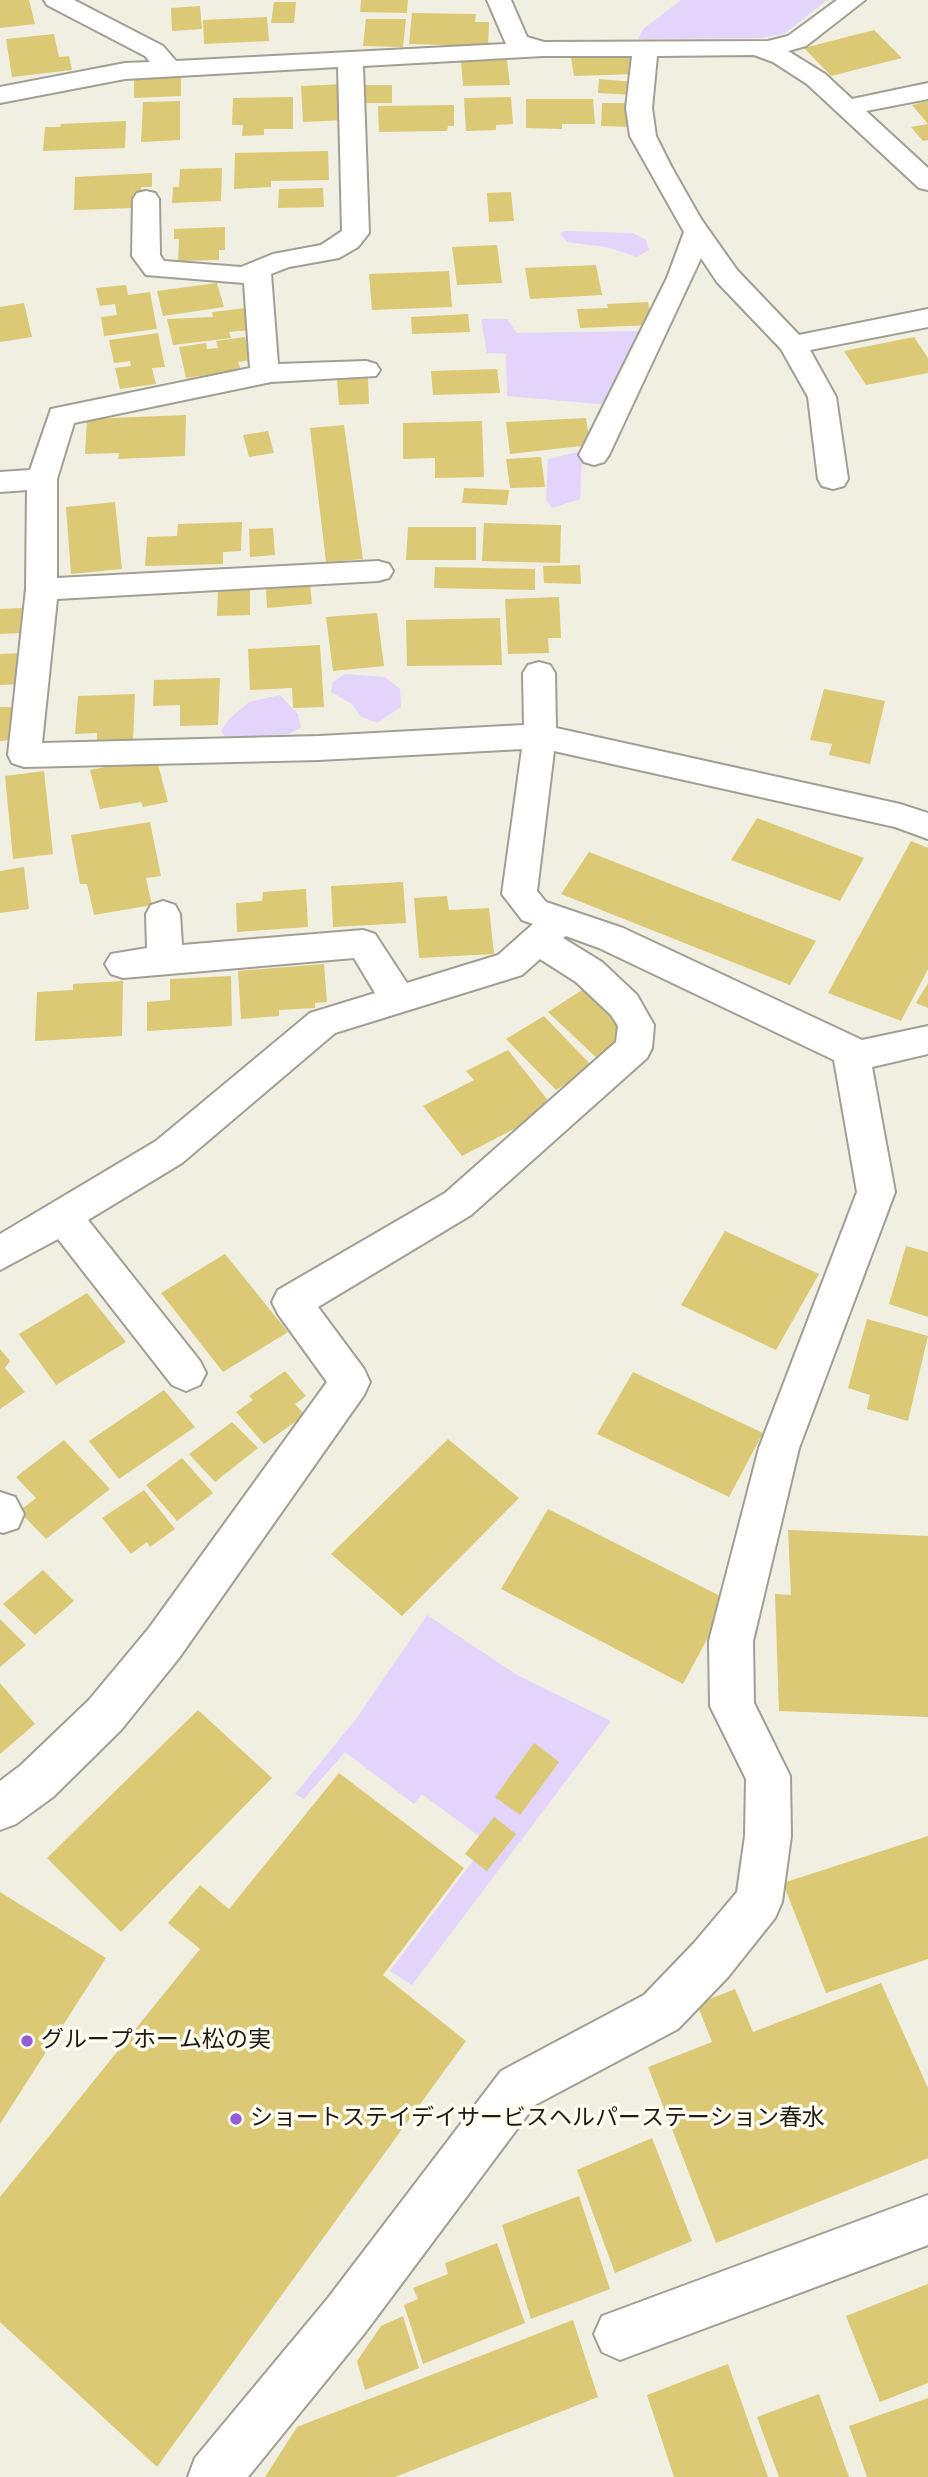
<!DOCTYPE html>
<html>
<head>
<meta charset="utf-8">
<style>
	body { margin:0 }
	canvas { display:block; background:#f1efe2 }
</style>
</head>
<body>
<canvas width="928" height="2477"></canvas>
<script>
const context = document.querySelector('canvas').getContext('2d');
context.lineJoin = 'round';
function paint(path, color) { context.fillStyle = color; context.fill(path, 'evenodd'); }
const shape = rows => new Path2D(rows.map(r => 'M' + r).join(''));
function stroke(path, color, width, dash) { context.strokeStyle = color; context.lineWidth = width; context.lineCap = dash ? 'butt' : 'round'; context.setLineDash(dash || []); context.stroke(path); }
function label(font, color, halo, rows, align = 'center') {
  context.font = font + ' "Libre Baskerville","Noto Sans JP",serif'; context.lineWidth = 7; context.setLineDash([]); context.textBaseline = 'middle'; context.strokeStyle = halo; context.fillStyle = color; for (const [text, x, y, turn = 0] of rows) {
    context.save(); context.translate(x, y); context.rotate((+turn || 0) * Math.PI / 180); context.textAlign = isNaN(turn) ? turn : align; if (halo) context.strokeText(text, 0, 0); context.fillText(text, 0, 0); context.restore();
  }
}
paint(shape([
	[681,0,827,0,784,34,760,38,638,39,643,29],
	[566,231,633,233,646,240,649,250,637,257,606,247,567,242,560,233],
	[481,319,507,319,517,333,641,331,609,405,507,396,506,354,487,353],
	[578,452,582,460,580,499,552,508,546,500,548,459],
	[345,674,385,677,400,689,401,707,377,723,360,716,352,704,331,692,333,682],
	[280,695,298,714,301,728,288,734,227,740,221,731,229,719,249,702],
	[427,1615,517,1675,611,1721,412,1985,390,1971,487,1842,422,1794,414,1804,345,1752,304,1799,295,1794,356,1719]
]), '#e2d4fb');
paint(shape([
	[0,0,29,0,35,24,0,28],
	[361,0,408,0,407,13,360,12],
	[274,2,296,2,294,23,271,23],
	[200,6,202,29,172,31,171,8],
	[412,13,476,14,475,22,489,22,488,46,409,44],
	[267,17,269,41,204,44,203,20],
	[366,19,406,19,403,47,363,46],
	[874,30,902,58,831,76,804,48],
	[54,34,59,57,69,56,72,70,12,77,6,39],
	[633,54,637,74,574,76,571,57],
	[507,60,510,85,463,86,461,61],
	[181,75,181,96,134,98,134,77],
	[599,79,635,82,634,95,598,93],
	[343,84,346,120,303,122,301,86],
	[364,85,392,85,392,103,364,103],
	[293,97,293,129,264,129,264,135,242,136,243,125,232,125,233,98],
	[511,97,513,124,496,125,496,130,466,131,464,98],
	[526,99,593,99,595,124,562,124,562,129,526,128],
	[180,101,180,140,141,142,143,102],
	[928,101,928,140,923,141,911,127,928,124,912,105],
	[602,103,631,103,631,127,601,126],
	[454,105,454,126,448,126,447,131,379,132,378,106],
	[126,121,125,148,43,151,45,127,60,127,61,124],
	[328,151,329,180,271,181,271,187,234,189,235,153],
	[222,168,221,201,172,203,173,187,179,187,180,169],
	[152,173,152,187,141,187,142,194,134,194,134,208,74,210,75,177],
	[323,188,324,207,278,208,279,189],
	[511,192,514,221,489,222,487,193],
	[225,227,225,250,219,250,219,260,178,261,179,239,174,239,174,229],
	[497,245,502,283,457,285,452,247],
	[596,265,602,295,530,299,525,268],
	[449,271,452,307,372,310,369,274],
	[217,283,224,307,163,316,157,291],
	[126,285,128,295,150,292,157,329,104,336,101,317,117,315,115,304,100,306,96,288],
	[648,302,652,325,580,328,577,309,608,308,607,304],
	[24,303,32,337,0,342,0,307],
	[246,308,251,330,229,332,231,338,173,345,167,319,213,317,212,312],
	[468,314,470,332,412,334,411,317],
	[158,333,165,367,152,368,156,384,120,389,115,368,131,366,130,361,114,363,109,340],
	[245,337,251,360,238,362,241,370,186,378,179,347,206,343,207,349,218,348,216,341],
	[914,337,928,358,928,373,866,385,844,351],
	[497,369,500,393,433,395,431,371],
	[368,378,369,404,339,405,337,380],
	[186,415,185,456,118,459,119,453,85,454,87,419],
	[586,418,590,445,510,454,506,422],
	[482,421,484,477,435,478,435,458,403,459,403,423],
	[344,425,363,559,326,562,310,428],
	[268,431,274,453,249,457,243,435],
	[541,457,545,487,510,488,506,459],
	[464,488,509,490,507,505,462,503],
	[115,502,122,569,71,574,66,507],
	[242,522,241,551,223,552,223,564,145,566,147,537,177,536,178,524],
	[484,523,561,525,560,563,482,561],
	[408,527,476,527,476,560,406,560],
	[273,528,275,555,250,557,249,529],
	[580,565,581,584,544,583,543,566],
	[435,567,535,569,535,590,434,588],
	[310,586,312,604,267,608,266,589],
	[250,587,250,615,217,616,218,589],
	[559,597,561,638,548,638,549,653,508,654,505,599],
	[22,608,20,633,0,634,0,609],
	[377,613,384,666,333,671,326,617],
	[500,618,502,665,407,666,406,620],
	[320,645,324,707,293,708,292,688,250,690,248,649],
	[23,653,21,684,0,685,0,654],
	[220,678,218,725,180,726,180,705,153,706,154,680],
	[824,689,885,701,870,764,829,755,832,744,810,740],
	[135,694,133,740,97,742,97,733,75,734,78,696],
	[0,707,14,707,11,740,0,741],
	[156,757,168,802,143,807,141,802,100,809,90,770],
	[44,771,53,854,13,859,5,776],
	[757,818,864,858,840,901,731,860],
	[150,822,161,876,146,878,152,905,94,915,87,884,80,884,71,835],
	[911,841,928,848,928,969,901,1021,828,993],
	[589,852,816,941,790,985,561,894],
	[24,867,29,909,0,913,0,871],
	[403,882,406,923,333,927,331,886],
	[306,889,308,927,237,932,236,903,262,901,263,892],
	[447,896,449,910,489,908,494,954,419,958,414,898],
	[324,964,327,1002,315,1003,315,1008,279,1010,279,1016,241,1019,238,971],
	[231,976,232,1026,147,1031,147,1002,170,1000,170,979],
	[123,981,122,1036,35,1041,37,992,73,990,73,984],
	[928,983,928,1008,916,1003],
	[585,988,628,1029,614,1038,624,1048,602,1063,548,1012],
	[544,1016,593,1067,556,1090,506,1039],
	[508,1050,554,1108,462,1156,423,1106,474,1080,466,1071],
	[725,1231,819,1274,776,1350,681,1305],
	[906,1246,928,1252,928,1317,889,1304],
	[225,1254,288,1332,223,1372,161,1293],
	[87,1293,126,1342,56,1385,19,1334],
	[867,1319,928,1336,908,1421,867,1409,870,1395,848,1388],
	[0,1349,10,1361,5,1368,25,1392,0,1409],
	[285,1371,306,1396,295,1404,305,1415,264,1444,236,1412,253,1400,249,1396],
	[633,1372,763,1433,729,1497,597,1434],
	[164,1390,195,1427,119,1479,89,1441],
	[232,1422,258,1448,215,1482,189,1454],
	[448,1439,519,1498,402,1616,331,1554],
	[64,1440,110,1489,46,1539,19,1511,36,1498,16,1477],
	[182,1458,213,1493,177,1521,146,1485],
	[144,1490,175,1529,150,1547,147,1542,131,1554,102,1518],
	[548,1509,728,1600,683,1684,501,1589],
	[788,1530,928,1536,928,1717,779,1711,775,1594,791,1595],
	[43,1570,74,1601,35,1635,3,1604],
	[0,1619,26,1645,0,1667],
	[0,1683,35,1724,0,1754],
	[198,1710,272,1778,121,1932,47,1858],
	[534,1743,559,1762,520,1815,495,1797],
	[339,1773,464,1868,383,1975,466,2041,157,2467,0,2322,0,2197,200,1949,168,1923,200,1885,229,1909],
	[494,1817,516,1834,487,1871,465,1854],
	[928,1836,928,1959,826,1993,783,1883],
	[0,1892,106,1958,0,2124],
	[881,1983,928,2088,928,2158,716,2243,648,2067,712,2042,697,2004,735,1989,753,2032],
	[652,2138,692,2241,615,2273,577,2170],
	[579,2196,610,2289,531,2319,502,2225],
	[497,2243,525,2323,423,2364,404,2305,418,2299,413,2288,448,2274,445,2263],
	[928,2284,928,2383,880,2402,846,2316],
	[403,2316,419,2368,365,2390,357,2361,381,2326],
	[573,2320,598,2397,395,2477,265,2477,297,2427],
	[728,2364,768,2477,674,2477,647,2395],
	[819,2394,849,2477,779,2477,757,2417],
	[928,2398,928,2477,867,2477,849,2426]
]), '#dbc975');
const minor = shape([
	[44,0,74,0,163,46,176,61,506,44,487,0,511,0,527,37,544,42,768,41,788,36,837,0,865,0,806,46,788,51,825,74,852,99,928,83,928,99,866,111,928,168,928,190,919,188,807,84,773,62,754,55,657,56,652,108,656,136,671,166,701,219,737,270,799,335,928,309,928,327,810,350,836,397,848,479,844,486,833,489,822,486,818,479,808,397,781,349,717,282,701,258,609,455,604,462,594,465,584,462,579,455,667,278,684,232,630,136,626,108,632,56,543,56,363,66,369,233,358,247,339,258,289,267,271,274,278,364,366,361,376,364,380,370,376,376,271,382,74,423,57,479,57,578,378,561,389,564,393,571,389,578,378,581,57,599,42,743,319,736,524,725,523,673,528,665,539,662,550,665,555,673,556,728,900,804,928,813,928,839,895,827,554,751,537,891,546,902,623,928,862,1040,928,1026,928,1054,872,1067,895,1192,799,1448,753,1641,754,1703,790,1776,791,1836,782,1902,775,1918,728,1977,678,2029,535,2105,364,2334,248,2477,188,2477,195,2458,328,2298,501,2071,644,1995,694,1943,737,1892,745,1836,746,1779,710,1706,709,1641,759,1448,857,1192,834,1060,599,948,566,936,563,938,602,962,637,995,654,1025,652,1048,647,1058,471,1215,318,1307,364,1369,370,1382,364,1395,179,1658,121,1730,53,1797,16,1824,0,1830,0,1781,21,1765,89,1700,149,1628,327,1382,278,1314,272,1302,278,1290,445,1193,616,1042,618,1026,611,1015,576,982,540,959,522,975,335,1033,182,1163,88,1220,200,1361,206,1373,200,1385,186,1391,172,1385,58,1239,0,1270,0,1234,156,1141,310,1013,375,993,354,958,123,978,111,974,105,964,111,954,147,948,146,914,151,905,163,901,175,905,180,914,182,945,363,930,375,934,407,983,498,955,533,924,522,920,502,894,522,749,319,760,24,767,12,763,8,755,26,589,27,490,0,492,0,472,30,470,51,409,250,368,244,283,146,275,132,256,133,199,137,193,146,191,155,193,159,199,160,255,164,261,241,267,273,254,321,245,342,231,338,67,125,79,0,103,0,87,125,63,150,62,145,56,47,5,44,0],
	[0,1492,15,1497,24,1514,18,1528,3,1533,0,1532,0,1492],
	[928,2195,928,2245,620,2360,602,2352,594,2334,602,2316,928,2195]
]);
stroke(minor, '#a19f93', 4);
paint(minor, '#fff');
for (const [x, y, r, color] of [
	[27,2041,7,"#945dd6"],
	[236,2119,7,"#945dd6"]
]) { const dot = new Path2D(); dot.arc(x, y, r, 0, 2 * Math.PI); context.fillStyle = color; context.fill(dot); stroke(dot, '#fffcef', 2.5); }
label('23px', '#1c1b16', '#fffcef', [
	["グループホーム松の実",41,2041],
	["ショートステイデイサービスヘルパーステーション春水",250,2119]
], 'left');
</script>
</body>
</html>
